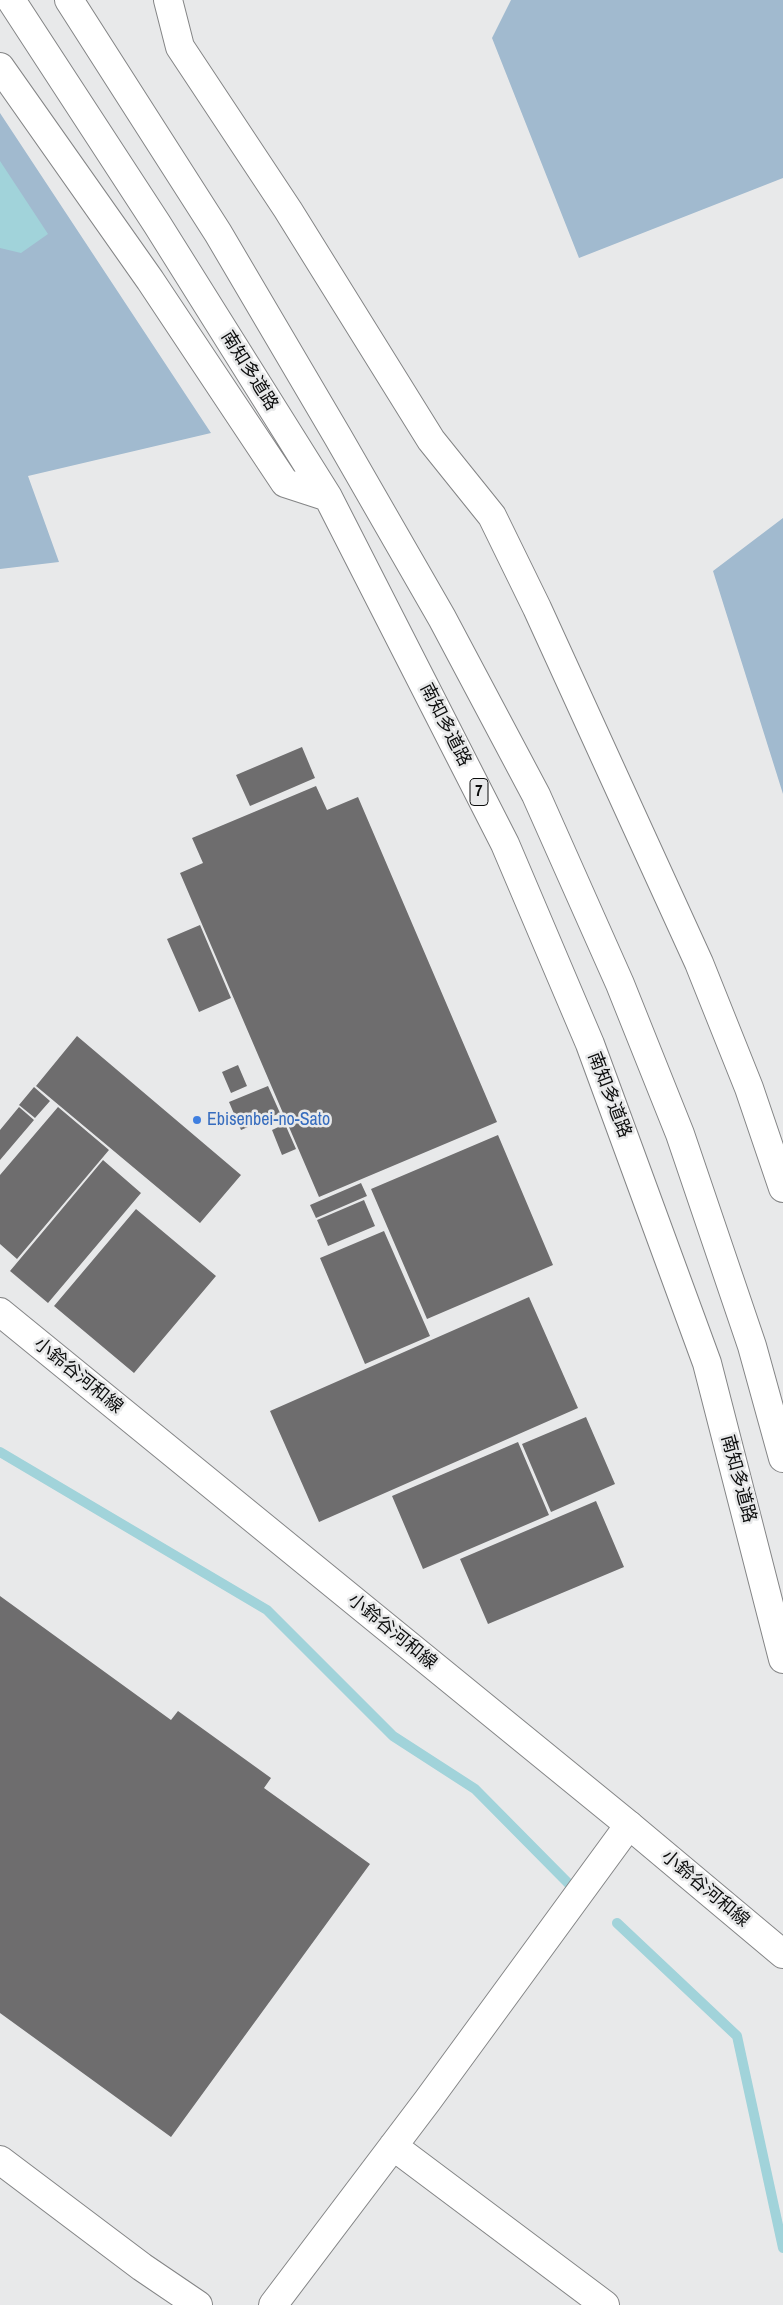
<!DOCTYPE html>
<html>
<head>
<meta charset="utf-8">
<style>
	body { margin:0 }
	canvas { display:block; background:#e8e9ea }
</style>
</head>
<body>
<canvas width="783" height="2305"></canvas>
<script>
const context = document.querySelector('canvas').getContext('2d');
context.lineJoin = 'round';
function paint(path, color) { context.fillStyle = color; context.fill(path, 'evenodd'); }
const shape = rows => new Path2D(rows.map(r => 'M' + r).join(''));
function stroke(path, color, width, dash) { context.strokeStyle = color; context.lineWidth = width; context.lineCap = dash ? 'butt' : 'round'; context.setLineDash(dash || []); context.stroke(path); }
function label(font, color, halo, rows, align = 'center') {
  context.font = font + ' "Archivo Narrow","Noto Sans JP",sans-serif'; context.lineWidth = 5; context.setLineDash([]); context.textBaseline = 'middle'; context.strokeStyle = halo; context.fillStyle = color; for (const [text, x, y, turn = 0] of rows) {
    context.save(); context.translate(x, y); context.rotate((+turn || 0) * Math.PI / 180); context.textAlign = isNaN(turn) ? turn : align; if (halo) context.strokeText(text, 0, 0); context.fillText(text, 0, 0); context.restore();
  }
}
paint(shape([
	[511,0,783,0,783,178,579,258,492,38],
	[0,113,211,433,28,476,59,562,0,569],
	[783,518,783,794,713,571]
]), '#a1bacf');
paint(shape([
	[0,161,48,234,21,253,0,248]
]), '#a1d3da');
stroke(shape([
	[0,1452,267,1610,393,1736,475,1789,569,1884],
	[617,1923,737,2036,783,2248]
]), '#a1d3da', 10);
paint(shape([
	[302,747,315,778,250,806,236,775],
	[316,786,327,810,358,797,497,1122,319,1197,180,873,203,863,192,838],
	[200,925,231,998,199,1012,167,939],
	[77,1036,241,1175,200,1223,36,1086],
	[238,1065,247,1086,231,1093,222,1072],
	[268,1086,280,1113,241,1130,229,1102],
	[34,1087,50,1101,35,1118,19,1105],
	[19,1107,34,1120,0,1160,0,1130],
	[58,1107,109,1150,17,1259,0,1244,0,1175],
	[285,1124,296,1149,282,1155,272,1130],
	[498,1135,553,1265,427,1319,371,1189],
	[103,1160,141,1193,48,1303,10,1271],
	[361,1183,367,1196,316,1218,310,1205],
	[364,1200,375,1226,328,1246,317,1220],
	[136,1209,216,1276,134,1373,54,1306],
	[384,1231,430,1336,365,1364,320,1258],
	[529,1297,578,1408,319,1522,270,1411],
	[586,1417,615,1484,551,1512,522,1444],
	[518,1442,549,1515,423,1569,392,1496],
	[596,1501,624,1567,488,1624,460,1559],
	[0,1596,171,1720,178,1711,271,1778,264,1788,370,1864,171,2137,0,2013]
]), '#6e6d6e');
const minor = shape([
	[168,0,180,47,288,210,431,440,492,516,537,608,699,963,749,1088,783,1188],
	[393,2146,605,2305],
	[0,2160,142,2267,198,2305],
	[273,2305,428,2100,629,1825]
]);
const major = shape([
	[0,1312,629,1825,783,1954]
]);
const highway = shape([
	[11,0,157,224,328,497,505,844,590,1044,707,1363,783,1659],
	[69,0,218,233,338,437,442,618,536,795,620,984,680,1134,752,1346,783,1458],
	[0,67,150,280,285,483,328,497]
]);
stroke(minor, '#848586', 30);
stroke(major, '#848586', 30);
stroke(highway, '#848586', 30);
stroke(minor, '#fff', 28);
stroke(major, '#fff', 28);
stroke(highway, '#fff', 28);
for (const [x, y, r, color] of [
	[197,1120,5,"#3f7fe0"]
]) { const dot = new Path2D(); dot.arc(x, y, r, 0, 2 * Math.PI); context.fillStyle = color; context.fill(dot); stroke(dot, '#e8e9ea', 2); }
for (const [x, y, w] of [
	[479,792,18]
]) { const box = new Path2D(); box.roundRect(x - w / 2, y - 13.5, w, 27, 4); context.fillStyle = '#e8e9ea'; context.fill(box); stroke(box, '#0c0d0d', 1); }
label('bold 16px', '#0c0d0d', null, [
	["7",479,792]
]);
label('18px', '#0c0d0d', '#e8e9ea', [
	["南知多道路",249,371,58],
	["南知多道路",445,725,63],
	["南知多道路",609,1095,69],
	["小鈴谷河和線",78,1376,39],
	["南知多道路",738,1479,75],
	["小鈴谷河和線",392,1632,39],
	["小鈴谷河和線",705,1889,40]
]);
label('18px', '#366cbe', '#e8e9ea', [
	["Ebisenbei-no-Sato",207,1120]
], 'left');
</script>
</body>
</html>
